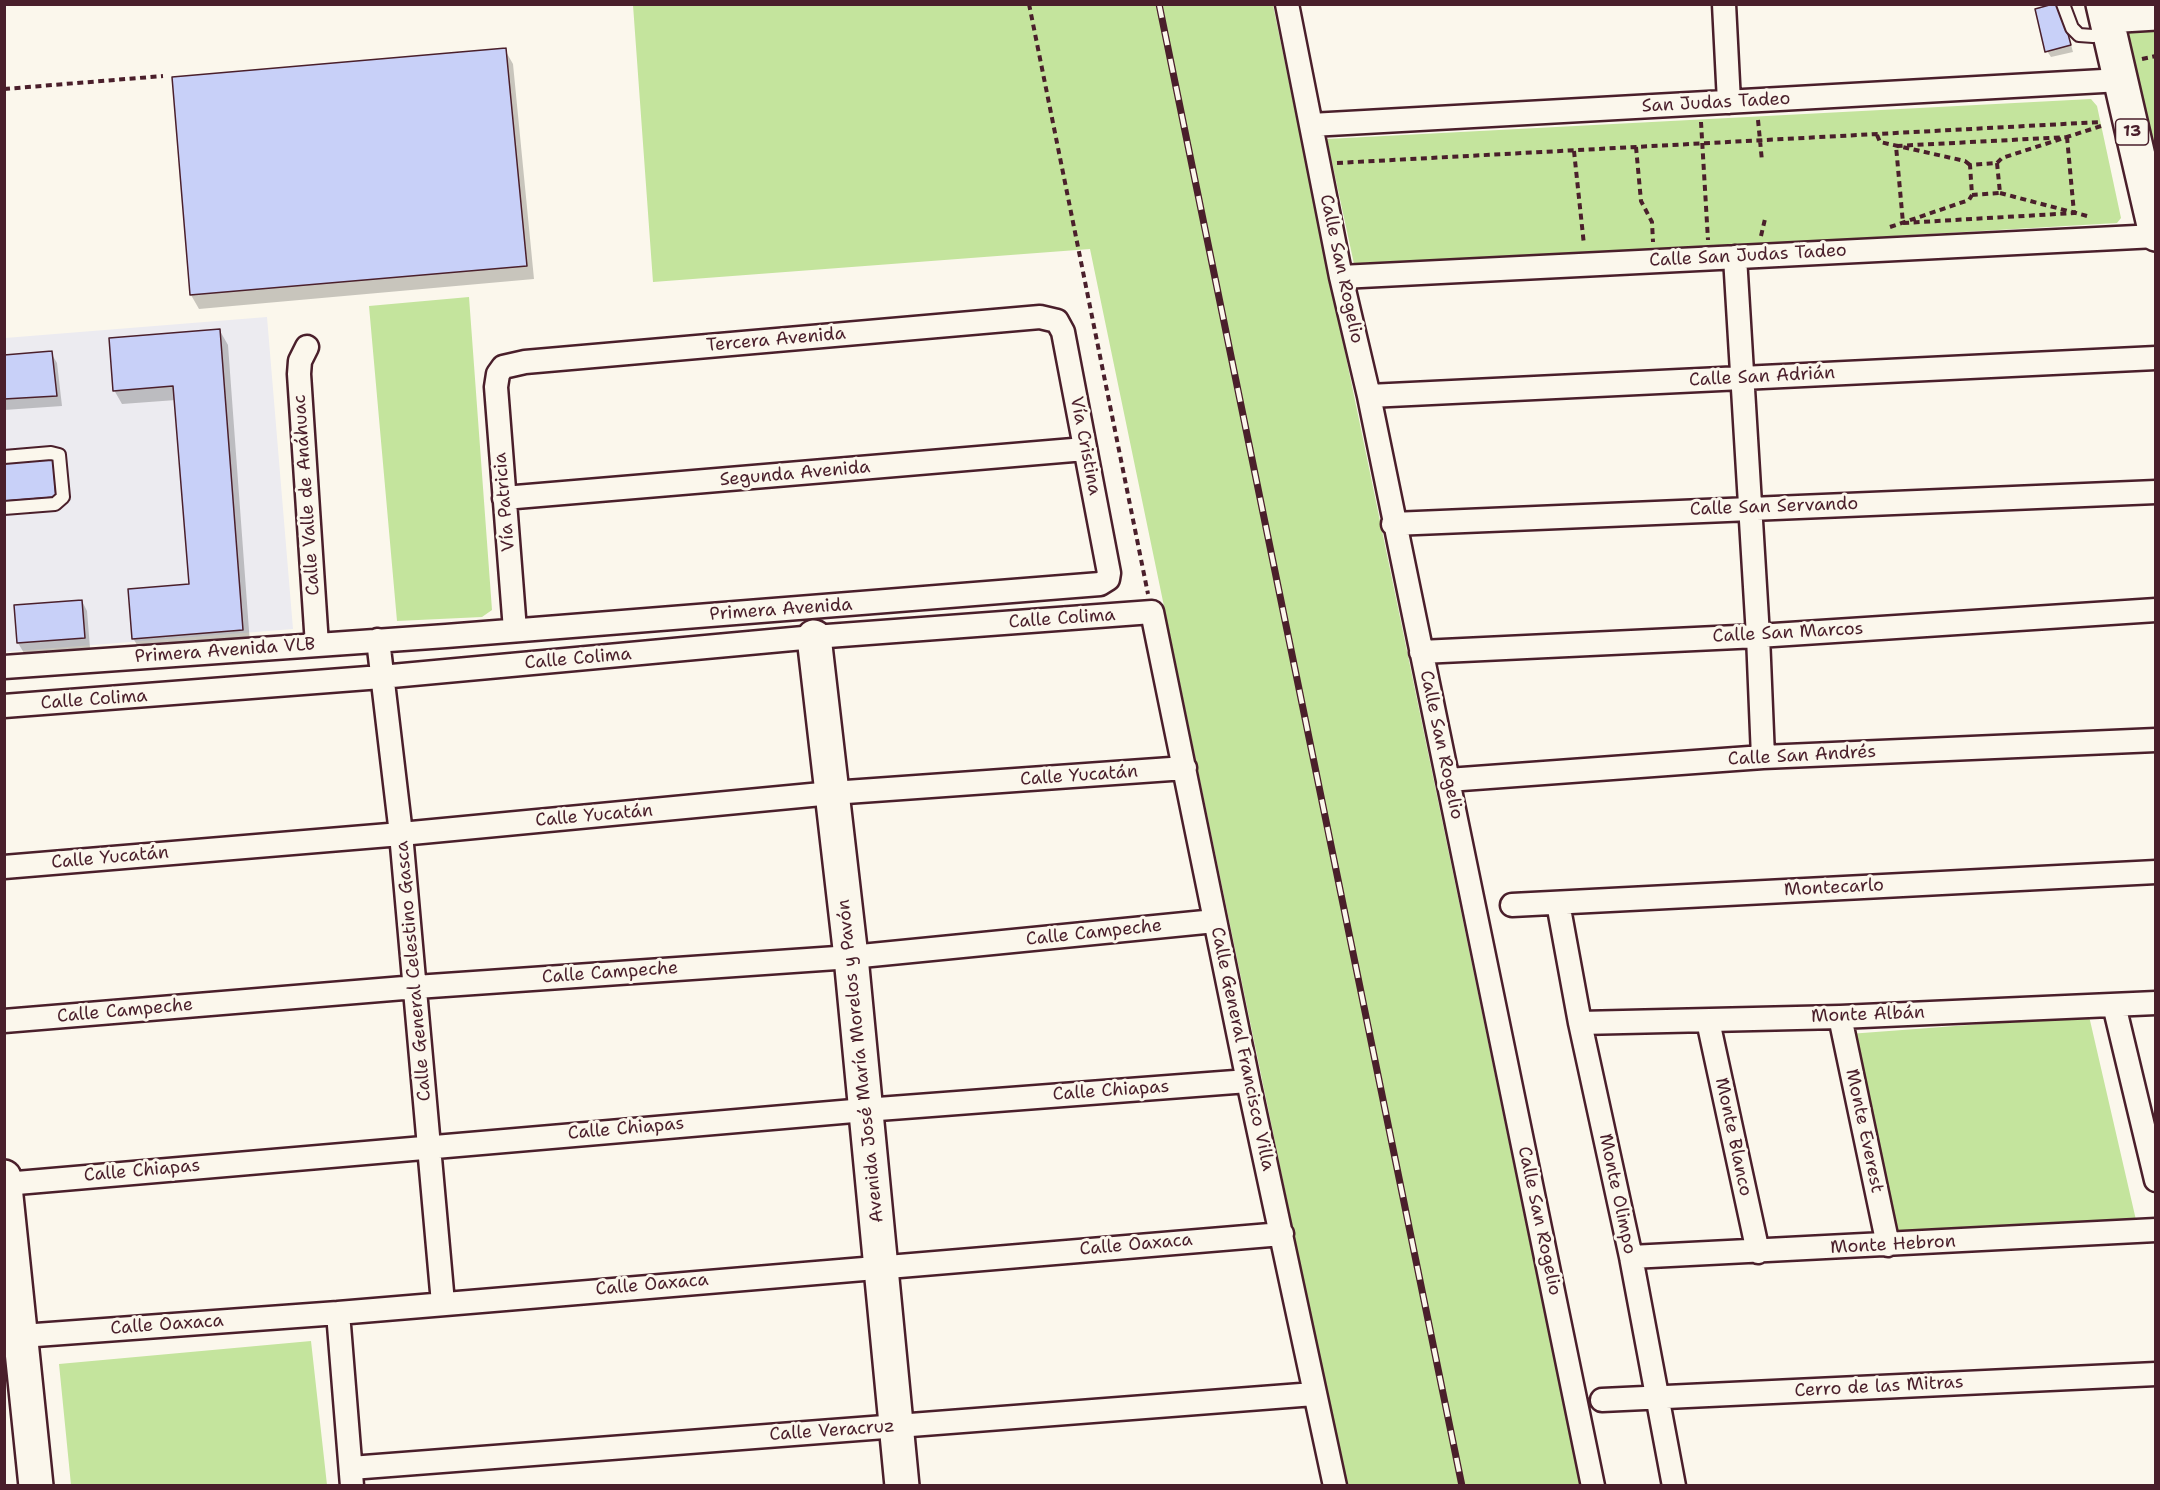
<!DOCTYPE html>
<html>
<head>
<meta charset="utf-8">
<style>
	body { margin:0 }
	#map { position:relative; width:2160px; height:1490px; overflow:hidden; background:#fbf7ec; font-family:"Shantell Sans",sans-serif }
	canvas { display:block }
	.frame { position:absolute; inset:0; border:6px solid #4a1f2b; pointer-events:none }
</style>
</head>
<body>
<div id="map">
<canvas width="2160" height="1490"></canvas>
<div class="frame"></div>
</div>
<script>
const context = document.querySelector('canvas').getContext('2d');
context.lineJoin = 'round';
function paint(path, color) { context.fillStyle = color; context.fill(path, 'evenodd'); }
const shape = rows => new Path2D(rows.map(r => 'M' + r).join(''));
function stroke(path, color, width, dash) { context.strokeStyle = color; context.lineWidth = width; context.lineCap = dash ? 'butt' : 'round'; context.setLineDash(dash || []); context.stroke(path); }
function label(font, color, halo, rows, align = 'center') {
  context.font = font + ' "Shantell Sans",sans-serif'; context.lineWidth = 6; context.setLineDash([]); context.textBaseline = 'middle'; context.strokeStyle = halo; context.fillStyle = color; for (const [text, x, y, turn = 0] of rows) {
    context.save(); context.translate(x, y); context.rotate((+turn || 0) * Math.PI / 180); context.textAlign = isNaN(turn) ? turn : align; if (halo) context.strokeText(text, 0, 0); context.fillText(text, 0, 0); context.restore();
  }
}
paint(shape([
	[267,317,293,629,5,652,5,338]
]), '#ecebf0');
paint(shape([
	[633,5,1273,5,1580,1485,1346,1485,1090,249,653,282],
	[2155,25,2155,155,2127,36,2129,30],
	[2091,99,2097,106,2121,218,2117,223,1708,247,1354,264,1327,139],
	[469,297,492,610,482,617,397,621,369,306],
	[2089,1016,2136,1220,1895,1232,1849,1034],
	[311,1341,327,1485,71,1485,59,1364]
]), '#c4e49d');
paint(shape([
	[2062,11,2073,52,2051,57,2047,51],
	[505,50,513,64,534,279,199,309,191,295],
	[220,331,228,345,250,644,141,652,133,638,190,586,176,400,122,404,114,390],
	[51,353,57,363,62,406,4,410,4,357],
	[53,460,58,471,61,507,11,510,5,500],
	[82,601,87,611,90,648,24,653,18,643,16,606]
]), '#0003');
const building = shape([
	[2053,4,2060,4,2071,45,2045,52,2035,9,2053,4],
	[506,48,527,266,190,295,172,77,506,48],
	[220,329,243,630,132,639,128,589,189,584,173,386,113,391,109,338,220,329],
	[52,351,57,396,4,399,4,355,52,351],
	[53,459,56,497,4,501,4,462,53,459],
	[82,600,85,638,17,643,14,605,82,600]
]);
paint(building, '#c8d0f8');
stroke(building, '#4a1f2b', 1.5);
const lane = shape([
	[2063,4,2072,28,2079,35,2093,36,2107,31],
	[4,457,51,453,59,455,63,497,55,504,4,508]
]);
const street = shape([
	[1287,4,1341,277,1369,396,1593,1486],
	[1724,4,1729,102],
	[1311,125,2121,80],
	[1735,257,1758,636,1763,757],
	[1341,277,2156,236],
	[307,347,300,361,299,374,317,645],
	[1369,396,2156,358],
	[504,498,1085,449],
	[1393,524,2156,492],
	[378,640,401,834,443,1303],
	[1421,652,1758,636,2156,610],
	[4,667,446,636,1100,584,1108,579,1109,573,1063,332,1057,321,1040,317,525,362,503,367,498,374,496,387,515,630],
	[4,706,381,677,814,637,1152,612,1248,1081,1335,1486],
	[1448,780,1763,757,2156,740],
	[4,867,401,834,832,793,1185,768],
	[1558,903,1580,1023,1631,1257,1674,1486],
	[1512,905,2156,872],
	[2114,1005,2156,1180],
	[1840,1017,1888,1245],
	[4,1021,416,987,851,957,1215,921],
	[1708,1021,1758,1252],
	[1580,1023,1840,1017,2156,1003],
	[5,1184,865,1110,1248,1081],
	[1631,1257,2156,1230],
	[338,1313,352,1486],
	[22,1336,338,1313,1282,1234],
	[1602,1400,2156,1374],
	[351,1468,1314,1394]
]);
const secondary = shape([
	[814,637,851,957,902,1486],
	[4,1177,36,1486]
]);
const primary = shape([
	[2103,4,2156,234],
	[2106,16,2156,13]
]);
stroke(lane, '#4a1f2b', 16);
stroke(street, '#4a1f2b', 27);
stroke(secondary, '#4a1f2b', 38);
stroke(primary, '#4a1f2b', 38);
stroke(shape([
	[1029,4,1148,594],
	[2142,59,2156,56],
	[4,89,163,76],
	[1758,120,1762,161],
	[1701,122,1708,240],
	[1877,135,1880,142,1965,161,1970,165],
	[2067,137,2074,213,1903,223,1896,146,2067,137],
	[1636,147,1641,201,1652,222,1653,242],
	[1574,151,1584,245],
	[1337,163,2101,122],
	[1997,163,2000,193,1972,195,1970,165,1997,163,2002,158,2101,126],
	[2000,193,2091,217],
	[1890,227,1969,200,1972,195],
	[1761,236,1765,219]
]), '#4a1f2b', 4, [6, 4.5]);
stroke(lane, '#fbf7ec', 12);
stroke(street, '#fbf7ec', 22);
stroke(secondary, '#fbf7ec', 33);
stroke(primary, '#fbf7ec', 33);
const rail = shape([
	[1159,4,1462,1486]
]);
stroke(rail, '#4a1f2b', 7);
stroke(rail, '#fbf7ec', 4.5, [14]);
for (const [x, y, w] of [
	[2132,132,33]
]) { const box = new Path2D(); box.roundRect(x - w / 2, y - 13, w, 26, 4.5); context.fillStyle = '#fbf7ec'; context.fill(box); stroke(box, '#4a1f2b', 1.5); }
label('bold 16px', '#4a1f2b', null, [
	["13",2132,132]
]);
label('18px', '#4a1f2b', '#fbf7ec', [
	["San Judas Tadeo",1716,103,-3],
	["Calle San Judas Tadeo",1748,256,-3],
	["Calle San Rogelio",1341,269,78],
	["Tercera Avenida",776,340,-5],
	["Calle San Adrián",1762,377,-3],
	["Vía Cristina",1085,446,79],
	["Segunda Avenida",795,474,-5],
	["Calle Valle de Anáhuac",307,495,-94],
	["Vía Patricia",505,502,-95],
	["Calle San Servando",1774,507,-2],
	["Primera Avenida",781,610,-4],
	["Calle Colima",1062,619,-4],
	["Calle San Marcos",1788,633,-3],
	["Primera Avenida VLB",225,651,-4],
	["Calle Colima",578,659,-5],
	["Calle Colima",94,700,-4],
	["Calle San Rogelio",1441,745,78],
	["Calle San Andrés",1802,756,-3],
	["Calle Yucatán",1079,776,-4],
	["Calle Yucatán",594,816,-5],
	["Calle Yucatán",110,858,-5],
	["Montecarlo",1834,888,-3],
	["Calle Campeche",1094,933,-6],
	["Calle General Celestino Gasca",414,971,-95],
	["Calle Campeche",610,973,-4],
	["Calle Campeche",125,1011,-5],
	["Monte Albán",1868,1015,-2],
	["Calle General Francisco Villa",1242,1049,78],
	["Avenida José María Morelos y Pavón",861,1061,-96],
	["Calle Chiapas",1111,1091,-4],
	["Calle Chiapas",626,1129,-5],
	["Monte Everest",1864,1131,78],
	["Monte Blanco",1733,1137,78],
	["Calle Chiapas",142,1171,-5],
	["Monte Olimpo",1617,1194,78],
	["Calle San Rogelio",1539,1221,78],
	["Calle Oaxaca",1136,1245,-5],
	["Monte Hebron",1893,1245,-3],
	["Calle Oaxaca",652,1285,-5],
	["Calle Oaxaca",167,1325,-4],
	["Cerro de las Mitras",1879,1387,-3],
	["Calle Veracruz",832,1431,-4]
]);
</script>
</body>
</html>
